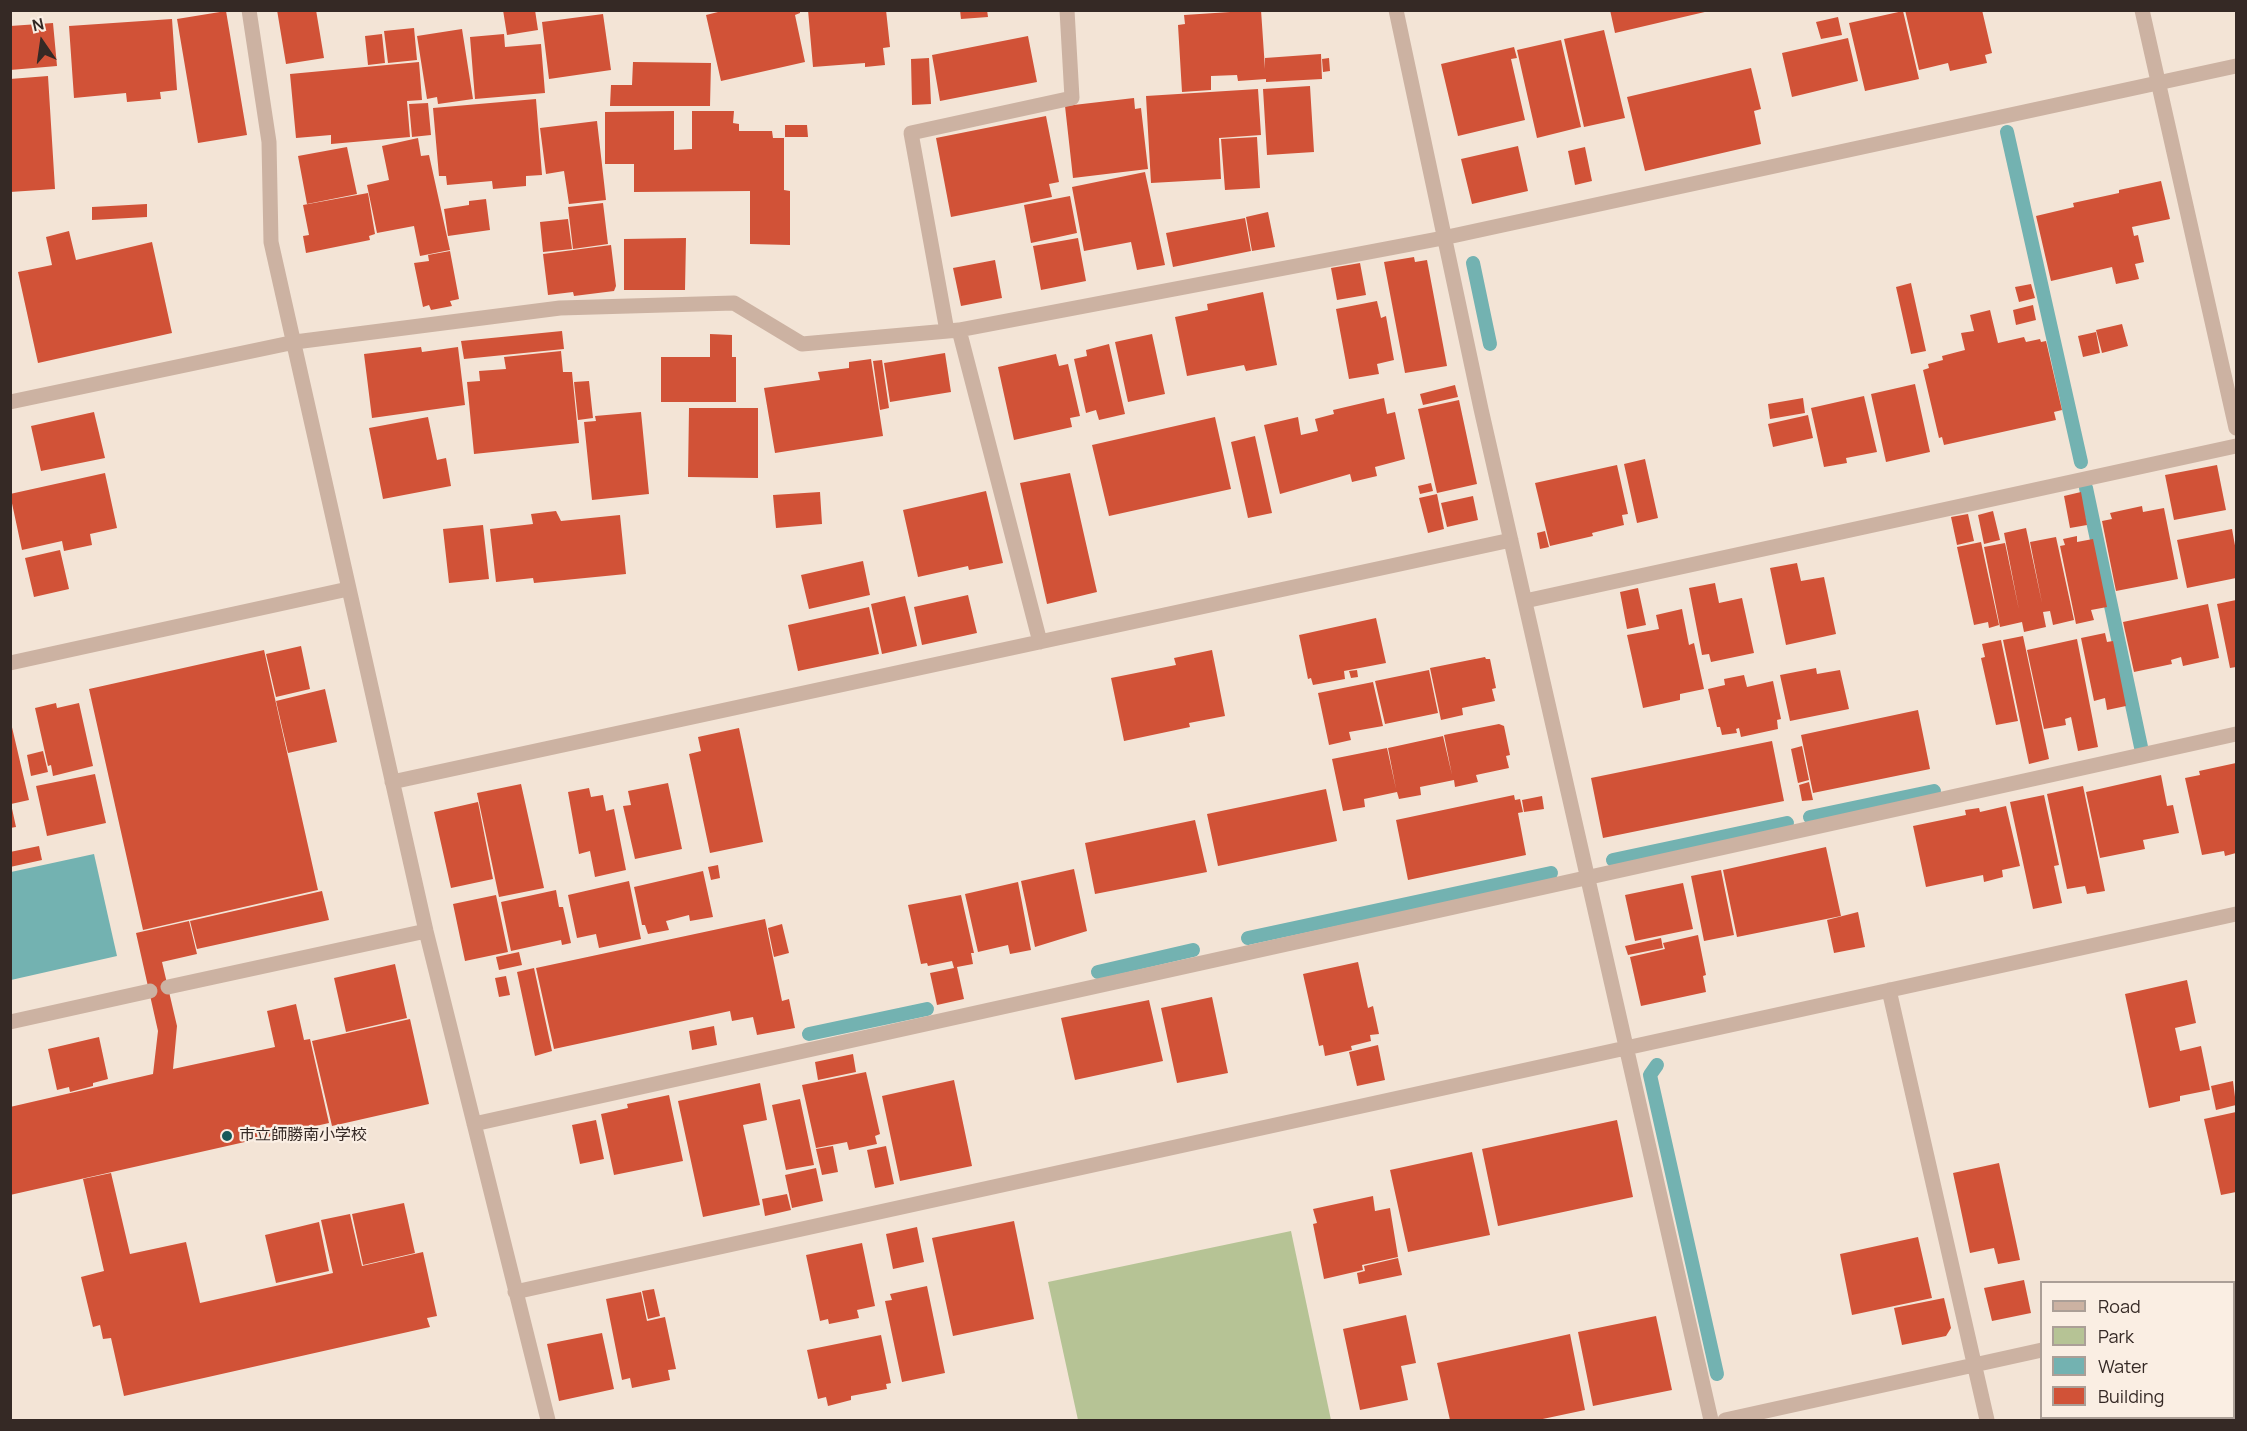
<!DOCTYPE html>
<html>
<head>
<meta charset="utf-8">
<style>
	body { margin:0 }
	#map { position:relative; width:2247px; height:1431px; overflow:hidden; background:#f3e4d6; font-family:Manrope,sans-serif }
	canvas { display:block }
	.frame { position:absolute; inset:0; border:12px solid #352925; pointer-events:none }
	.legend { position:absolute; left:2040px; top:1281px; width:195px; height:138px; box-sizing:border-box; background:#faeee3; border:2px solid #ab9f97; margin:0; padding:8px 10px; list-style:none; font-size:18px; color:#352925 }
	.legend li { display:flex; align-items:center; gap:12px; height:30px }
	.legend b { width:30px; border:2px solid #ab9f97 }
	.north { position:absolute; left:12px; top:12px; width:60px; height:60px; -webkit-text-stroke:4px #faeee3; paint-order:stroke; rotate:347deg; font-size:16px; font-weight:700; line-height:24px; text-align:center; color:#352925 }
	.north::after { content:''; display:block; margin:auto; width:21px; height:27px; background:#352925; clip-path:polygon(50% 0,100% 100%,50% 72%,0 100%) }
</style>
</head>
<body>
<div id="map">
<canvas width="2247" height="1431"></canvas>
<div class="frame"></div>
<ul class="legend">
<li><b style="height:8px;background:#ccb2a2"></b>Road</li>
<li><b style="height:16px;background:#b6c395"></b>Park</li>
<li><b style="height:16px;background:#73b2b1"></b>Water</li>
<li><b style="height:16px;background:#d15237"></b>Building</li>
</ul>
<div class="north">N</div>
</div>
<script>
const context = document.querySelector('canvas').getContext('2d');
context.lineJoin = 'round';
function paint(path, color) { context.fillStyle = color; context.fill(path, 'evenodd'); }
const shape = rows => new Path2D(rows.map(r => 'M' + r).join(''));
function stroke(path, color, width, dash) { context.strokeStyle = color; context.lineWidth = width; context.lineCap = dash ? 'butt' : 'round'; context.setLineDash(dash || []); context.stroke(path); }
function label(font, color, halo, rows, align = 'center') {
  context.font = font + ' Manrope,"Noto Sans JP",sans-serif'; context.lineWidth = 4.5; context.setLineDash([]); context.textBaseline = 'middle'; context.strokeStyle = halo; context.fillStyle = color; for (const [text, x, y, turn = 0] of rows) {
    context.save(); context.translate(x, y); context.rotate((+turn || 0) * Math.PI / 180); context.textAlign = isNaN(turn) ? turn : align; if (halo) context.strokeText(text, 0, 0); context.fillText(text, 0, 0); context.restore();
  }
}
paint(shape([
	[1291,1231,1331,1420,1078,1420,1048,1282]
]), '#b6c395');
paint(shape([
	[94,854,117,956,11,980,11,872]
]), '#73b2b1');
stroke(shape([
	[2007,132,2081,462],
	[1473,263,1490,344],
	[2086,488,2141,747],
	[1810,817,1934,791],
	[1613,860,1787,823],
	[1248,938,1551,873],
	[1098,972,1193,950],
	[809,1034,927,1009],
	[1657,1065,1650,1075,1717,1374]
]), '#73b2b1', 14);
paint(shape([
	[277,10,316,10,324,58,286,64],
	[503,10,535,10,538,30,507,35],
	[726,10,800,10,800,13,795,15,805,62,721,81,706,15],
	[808,10,886,10,890,47,883,48,885,65,865,67,865,63,813,67],
	[960,10,987,10,988,17,961,19],
	[1261,10,1265,69,1265,58,1321,54,1322,79,1266,82,1266,79,1238,81,1237,75,1211,76,1211,90,1182,92,1178,25,1185,24,1184,15],
	[1610,10,1709,10,1709,11,1615,33],
	[1905,10,1982,10,1992,53,1985,55,1987,63,1950,71,1948,63,1919,70],
	[226,11,247,135,198,143,177,19],
	[1903,11,1919,79,1865,91,1849,23],
	[603,14,611,70,549,79,542,22],
	[1838,17,1842,35,1821,39,1816,22],
	[172,19,177,90,160,92,161,99,127,102,126,93,74,98,69,26],
	[53,23,57,66,10,70,10,26],
	[414,28,417,60,388,63,384,31],
	[462,29,473,99,438,104,437,97,427,99,417,36],
	[1604,30,1625,118,1584,127,1564,39],
	[382,34,385,63,368,65,365,36],
	[504,34,505,47,541,44,545,93,475,99,470,37],
	[1028,36,1037,82,940,101,932,55],
	[1848,38,1858,81,1792,97,1782,53],
	[1561,40,1581,127,1537,138,1517,50],
	[1514,47,1517,58,1511,59,1525,120,1458,136,1441,64],
	[929,58,931,104,912,105,911,59],
	[1329,58,1330,71,1323,72,1322,59],
	[419,62,422,100,407,101,410,137,331,144,331,135,296,138,290,74],
	[633,62,711,63,710,106,610,106,611,85,632,85],
	[1751,68,1761,109,1754,111,1761,144,1645,171,1627,97],
	[48,76,55,189,10,192,10,79],
	[1310,86,1314,152,1267,155,1263,89],
	[1258,89,1261,135,1219,138,1221,179,1151,183,1146,96],
	[1134,98,1135,109,1141,108,1148,169,1073,178,1065,106],
	[536,99,542,175,526,176,526,186,493,189,492,181,447,185,446,176,439,176,433,108],
	[428,103,431,135,412,137,409,104],
	[674,111,674,150,692,149,692,111,734,111,733,123,739,124,739,131,772,131,773,138,784,138,784,190,790,191,790,245,750,244,750,191,634,192,634,164,605,164,605,112],
	[1046,116,1059,182,1049,184,1052,197,951,217,936,138],
	[597,121,606,200,569,204,564,171,546,174,540,128],
	[785,125,807,125,808,137,785,137],
	[1257,137,1260,188,1225,190,1221,139],
	[418,138,421,156,429,155,450,250,420,256,414,226,377,233,367,185,389,180,382,146],
	[1518,146,1528,191,1472,204,1461,159],
	[347,147,357,194,307,204,298,156],
	[1585,147,1592,181,1575,185,1568,151],
	[1145,172,1165,265,1137,270,1131,242,1084,251,1072,187],
	[2161,181,2170,219,2132,227,2134,236,2138,235,2144,262,2135,264,2139,279,2116,284,2112,267,2051,281,2036,216,2074,207,2073,203,2119,193,2119,190],
	[368,193,375,234,369,236,370,240,306,253,303,236,309,235,303,205],
	[1070,196,1077,233,1031,243,1024,205],
	[486,199,490,230,448,236,444,209,469,205,469,201],
	[603,203,608,244,573,249,568,207],
	[147,204,147,217,92,220,92,207],
	[1268,212,1275,247,1252,251,1246,217],
	[1245,218,1251,251,1173,267,1166,233],
	[568,219,572,249,543,252,540,222],
	[69,231,76,260,152,242,172,333,38,363,18,272,52,265,46,237],
	[686,238,685,290,624,290,624,239],
	[1078,238,1086,281,1041,290,1033,246],
	[611,245,616,286,614,291,574,296,573,292,548,295,543,254],
	[450,251,459,299,450,301,452,306,431,310,429,305,423,307,414,263,429,261,428,255],
	[1414,257,1415,262,1427,260,1447,366,1405,373,1384,262],
	[995,260,1002,298,961,306,953,268],
	[1360,263,1366,295,1337,300,1331,268],
	[1911,283,1926,351,1911,354,1896,287],
	[2031,284,2035,298,2019,302,2015,287],
	[1263,292,1277,365,1246,371,1244,365,1187,376,1175,317,1208,310,1207,304],
	[1377,301,1381,318,1386,316,1394,360,1377,364,1379,374,1349,379,1336,309],
	[2033,305,2036,320,2016,325,2013,310],
	[1990,310,1998,343,2024,337,2026,342,2040,339,2041,342,2046,341,2062,410,2054,412,2056,420,1944,445,1942,437,1939,438,1923,370,1929,368,1928,364,1943,360,1942,356,1965,350,1961,333,1974,331,1970,315],
	[2122,324,2128,346,2102,353,2096,330],
	[562,331,564,349,464,359,461,341],
	[2096,332,2100,353,2083,357,2078,336],
	[710,334,732,335,732,357,736,357,736,402,661,402,661,357,710,357],
	[1152,334,1165,394,1128,402,1115,342],
	[1109,344,1125,414,1099,420,1096,410,1086,413,1074,359,1087,356,1086,350],
	[421,347,422,352,458,347,465,405,372,418,364,354],
	[561,351,563,372,572,372,579,443,474,454,467,382,480,381,479,371,506,369,504,357],
	[945,353,951,392,890,402,884,363],
	[1056,354,1059,366,1068,364,1080,416,1070,418,1072,427,1014,440,998,367],
	[871,359,883,436,775,453,764,388,820,380,818,372,849,368,849,362],
	[882,360,889,408,880,410,873,361],
	[589,381,593,418,578,420,574,382],
	[1915,384,1930,452,1886,462,1871,394],
	[1455,385,1458,397,1423,405,1420,394],
	[1864,396,1877,452,1846,458,1847,463,1824,467,1811,408],
	[1384,398,1387,414,1395,412,1405,459,1375,467,1377,476,1352,482,1350,474,1280,494,1264,425,1298,417,1301,435,1318,431,1315,419,1334,414,1333,410],
	[1803,398,1805,413,1770,419,1768,404],
	[1459,400,1477,484,1437,493,1418,409],
	[689,408,758,408,758,478,688,477],
	[94,412,105,458,41,471,31,426],
	[641,412,649,494,592,500,584,422,596,421,595,416],
	[1808,415,1813,438,1773,447,1768,424],
	[428,417,437,460,446,458,451,486,383,499,369,428],
	[1215,417,1231,489,1109,516,1092,445],
	[1255,436,1272,513,1248,518,1231,442],
	[1645,459,1658,518,1637,523,1624,464],
	[1617,465,1628,514,1622,515,1624,525,1592,533,1593,536,1550,546,1535,483],
	[2217,465,2226,510,2174,520,2165,475],
	[105,473,117,528,90,534,92,545,64,551,62,541,22,550,10,494],
	[1070,473,1097,592,1047,604,1020,483],
	[1431,483,1433,491,1420,494,1418,486],
	[986,491,1003,563,969,570,968,566,918,577,903,510],
	[820,492,822,524,776,528,773,495],
	[2081,492,2087,525,2070,528,2064,496],
	[1437,494,1444,529,1428,533,1419,498],
	[1473,496,1478,520,1447,527,1441,503],
	[2142,506,2143,512,2164,508,2178,579,2116,591,2102,521,2112,519,2110,513],
	[556,511,561,521,620,515,626,574,534,583,533,578,496,582,490,529,533,524,531,514],
	[1993,511,2000,540,1984,544,1978,515],
	[1968,514,1974,541,1957,545,1951,517],
	[483,525,489,579,449,583,443,529],
	[2026,528,2042,603,2030,542,2056,537,2074,620,2053,625,2050,611,2043,612,2046,627,2024,632,2022,622,2000,627,1984,547,2005,543,2019,610,2004,533],
	[2232,529,2236,551,2236,578,2187,588,2177,540],
	[1545,531,1549,547,1540,549,1537,533],
	[2077,536,2077,542,2093,539,2107,607,2091,610,2094,620,2076,624,2060,546,2065,545,2063,539],
	[1981,542,1999,625,1989,628,1988,622,1974,625,1957,547],
	[60,550,69,589,34,597,25,558],
	[863,561,870,595,809,609,801,575],
	[1797,563,1801,581,1824,577,1836,634,1786,645,1770,568],
	[1715,583,1719,603,1742,598,1754,653,1711,662,1709,654,1702,655,1689,588],
	[1638,588,1646,625,1627,629,1620,592],
	[968,595,977,633,922,645,914,607],
	[905,596,917,646,882,654,871,604],
	[2236,600,2236,667,2230,668,2217,604],
	[2208,604,2219,658,2183,666,2181,657,2171,660,2172,664,2134,672,2123,622],
	[869,607,879,654,798,671,788,625],
	[1682,609,1689,645,1694,643,1704,689,1680,694,1680,700,1643,708,1627,635,1659,629,1656,615],
	[1376,618,1386,663,1344,671,1345,679,1313,685,1311,678,1308,679,1299,635],
	[2105,633,2107,642,2113,641,2126,706,2107,710,2105,698,2094,701,2081,638],
	[2023,636,2049,759,2029,764,2003,640],
	[2077,639,2098,747,2078,751,2071,717,2065,719,2066,725,2044,729,2027,650],
	[2001,640,2018,721,1996,725,1981,658,1985,657,1982,644],
	[301,646,310,689,276,697,266,654],
	[264,650,318,890,143,930,89,689],
	[1212,650,1225,716,1189,723,1190,727,1124,741,1111,678,1176,665,1174,658],
	[1485,657,1486,659,1490,659,1496,688,1492,689,1495,701,1462,708,1463,715,1441,720,1430,668],
	[1816,668,1817,674,1840,670,1849,709,1790,721,1780,675],
	[1357,670,1358,677,1351,678,1349,671],
	[1429,670,1438,713,1385,724,1375,681],
	[1744,675,1747,687,1773,681,1781,719,1777,720,1778,729,1741,737,1739,728,1736,729,1737,733,1722,735,1720,727,1717,727,1708,689,1725,685,1724,679],
	[1373,682,1383,726,1349,732,1351,740,1329,745,1318,693],
	[325,689,337,742,288,753,276,701],
	[56,703,57,708,79,703,93,766,53,776,51,765,48,766,35,708],
	[1918,710,1930,769,1813,793,1801,735],
	[11,723,29,800,11,804,16,827,10,828],
	[1499,724,1504,726,1510,755,1506,756,1509,768,1476,775,1478,782,1455,787,1454,780,1420,787,1421,795,1399,799,1397,792,1364,799,1365,807,1343,811,1332,759,1387,748,1396,789,1388,748,1443,736,1452,775,1444,735],
	[739,728,763,842,710,853,689,754,701,751,698,737],
	[1772,741,1784,801,1603,838,1591,778],
	[1802,746,1809,780,1798,783,1791,749],
	[43,751,48,772,31,776,27,755],
	[2236,763,2236,853,2225,856,2224,851,2202,855,2185,778,2200,775,2199,771],
	[95,774,106,823,47,836,36,786],
	[2161,775,2167,806,2173,805,2179,833,2143,840,2145,849,2100,858,2086,792],
	[1809,782,1813,800,1802,801,1799,785],
	[668,783,682,849,635,859,623,806,631,805,628,791],
	[521,784,544,888,499,897,477,793],
	[2083,786,2105,891,2087,894,2085,886,2067,889,2047,794],
	[589,788,591,797,603,795,606,811,614,809,626,870,595,877,590,851,579,854,568,792],
	[1326,789,1337,841,1218,866,1207,814],
	[1514,795,1515,800,1520,799,1523,812,1518,813,1526,855,1408,880,1396,820],
	[2044,795,2059,865,2054,866,2062,903,2033,909,2010,802],
	[1542,796,1544,809,1524,812,1522,800],
	[478,802,493,879,451,888,434,812],
	[2006,806,2020,866,2002,870,2003,877,1984,882,1983,875,1926,887,1913,826,1966,815,1965,810,1979,808,1980,812],
	[1195,820,1207,872,1095,894,1085,843],
	[39,846,42,860,10,867,10,852],
	[1826,847,1841,916,1737,937,1723,870],
	[718,865,720,878,711,880,708,867],
	[1074,869,1087,931,1035,947,1021,881],
	[1721,870,1734,935,1704,941,1691,876],
	[703,871,713,917,690,921,689,915,666,921,669,930,648,934,645,925,642,925,634,887],
	[629,881,641,939,599,948,596,934,577,938,568,895],
	[1018,882,1031,950,1010,954,1008,945,978,952,965,894],
	[1683,883,1693,929,1635,941,1625,895],
	[556,890,559,907,563,907,571,943,562,945,561,940,511,951,501,902],
	[322,891,329,920,197,949,190,921],
	[496,895,508,952,465,961,453,904],
	[961,895,974,953,971,953,973,964,957,967,964,999,937,1005,930,973,954,968,952,961,928,966,927,963,921,964,908,905],
	[1858,912,1865,947,1834,953,1827,920],
	[765,919,782,1001,789,999,795,1028,757,1035,753,1017,732,1021,730,1011,554,1049,536,968],
	[189,921,197,954,162,962,177,1026,173,1069,275,1047,267,1011,296,1004,304,1040,310,1039,329,1123,10,1195,10,1107,153,1074,158,1031,136,933],
	[782,924,789,953,774,957,768,928],
	[1698,935,1706,975,1703,976,1706,992,1641,1006,1630,957,1665,949,1663,943],
	[1661,938,1663,948,1628,955,1625,946],
	[519,952,522,965,499,970,496,957],
	[1358,962,1368,1008,1373,1006,1379,1034,1370,1035,1371,1041,1351,1046,1352,1050,1325,1056,1323,1045,1319,1046,1303,974],
	[395,964,407,1018,346,1032,334,978],
	[534,968,552,1051,535,1056,517,972],
	[506,976,510,995,499,997,495,978],
	[2187,980,2196,1023,2175,1028,2180,1051,2201,1046,2210,1090,2180,1096,2180,1101,2149,1108,2125,994],
	[1212,997,1228,1073,1177,1083,1161,1008],
	[1149,1000,1163,1061,1075,1080,1061,1018],
	[410,1019,429,1104,332,1126,312,1041],
	[714,1026,717,1045,692,1050,689,1031],
	[99,1037,108,1079,93,1083,93,1086,70,1092,69,1087,57,1090,48,1049],
	[1378,1045,1385,1080,1357,1086,1349,1052],
	[853,1054,856,1072,818,1080,815,1062],
	[866,1072,880,1134,875,1136,877,1144,849,1150,847,1142,816,1148,802,1085],
	[954,1080,972,1166,900,1181,882,1096],
	[2233,1081,2236,1105,2216,1110,2211,1086],
	[760,1083,767,1120,743,1125,760,1205,703,1217,678,1101],
	[669,1095,683,1161,614,1175,601,1114,628,1108,627,1104],
	[800,1099,814,1165,786,1170,772,1105],
	[2236,1112,2236,1192,2221,1195,2204,1119],
	[596,1120,604,1159,580,1164,572,1125],
	[1617,1120,1633,1197,1498,1226,1482,1149],
	[833,1146,838,1172,822,1175,816,1149],
	[886,1146,894,1184,875,1188,867,1150],
	[1472,1152,1490,1235,1408,1252,1390,1170],
	[1999,1163,2020,1260,1998,1264,1994,1248,1970,1253,1953,1173],
	[816,1168,823,1201,792,1208,785,1175],
	[111,1173,130,1254,186,1242,200,1303,333,1273,321,1220,350,1214,362,1266,423,1252,437,1316,427,1318,430,1327,124,1396,111,1338,103,1339,100,1325,93,1327,81,1277,104,1271,83,1179],
	[787,1194,791,1210,765,1216,762,1199],
	[1373,1196,1375,1211,1390,1208,1398,1257,1362,1265,1363,1270,1324,1279,1313,1224,1317,1223,1313,1209],
	[404,1203,415,1253,363,1265,352,1214],
	[1014,1221,1034,1319,953,1336,932,1238],
	[319,1222,329,1271,276,1283,265,1235],
	[917,1227,924,1262,893,1269,886,1234],
	[1918,1237,1932,1298,1852,1315,1840,1254],
	[862,1243,875,1306,857,1310,859,1318,829,1324,828,1319,820,1321,806,1255],
	[1398,1258,1402,1275,1359,1284,1357,1273,1365,1271,1364,1266],
	[2024,1280,2031,1313,1992,1321,1984,1288],
	[927,1286,945,1373,902,1382,885,1301,892,1300,890,1294],
	[654,1289,660,1316,648,1319,642,1291],
	[641,1292,647,1321,665,1317,676,1369,668,1370,670,1380,632,1388,630,1378,622,1380,606,1299],
	[1944,1298,1951,1328,1946,1336,1902,1345,1894,1308],
	[1406,1315,1416,1363,1401,1366,1408,1400,1360,1410,1343,1329],
	[1656,1316,1672,1390,1593,1406,1578,1332],
	[602,1333,614,1389,559,1401,547,1344],
	[1570,1334,1585,1410,1538,1420,1450,1420,1437,1363],
	[881,1335,891,1383,886,1384,887,1389,851,1396,851,1400,828,1406,826,1397,818,1399,807,1350],
	[2236,1346,2236,1420,2216,1420,2216,1418,2234,1418,2234,1347],
	[2179,1418,2211,1418,2212,1420,2180,1420]
]), '#d15237');
stroke(shape([
	[249,10,269,142,271,242,426,931,548,1420],
	[1396,10,1481,409,1711,1420],
	[2142,10,2236,428],
	[959,330,1040,642],
	[947,331,911,133,1072,98,1067,10],
	[10,402,295,342,560,308,734,303,802,344,959,330,1443,238,2236,66],
	[1525,601,2236,446],
	[10,663,348,589],
	[392,782,1511,540],
	[168,987,426,931],
	[1889,990,1987,1420],
	[10,1022,150,991],
	[474,1124,2236,734],
	[515,1292,2236,914],
	[2234,1307,2236,1307],
	[1725,1420,2042,1350]
]), '#ccb2a2', 15);
for (const [x, y, r, color] of [
	[227,1136,6,"#175a5a"]
]) { const dot = new Path2D(); dot.arc(x, y, r, 0, 2 * Math.PI); context.fillStyle = color; context.fill(dot); stroke(dot, '#faeee3', 2); }
label('16px', '#352925', '#faeee3', [
	["市立師勝南小学校",239,1136]
], 'left');
</script>
</body>
</html>
